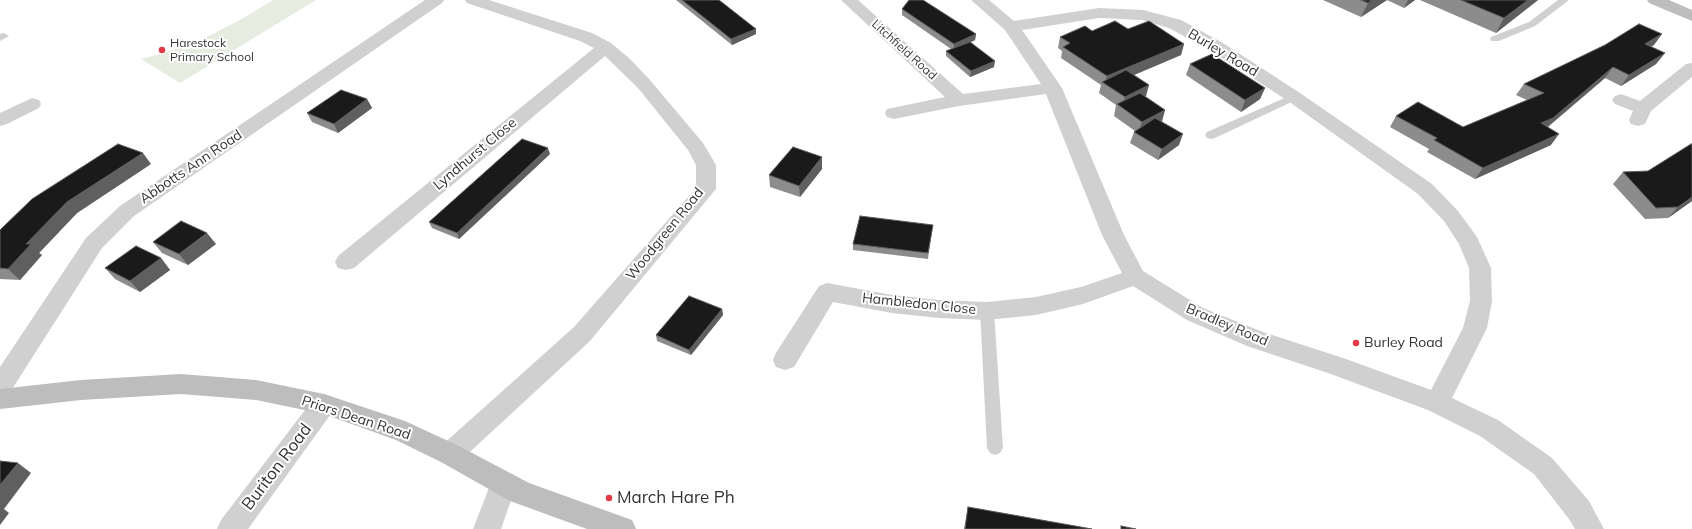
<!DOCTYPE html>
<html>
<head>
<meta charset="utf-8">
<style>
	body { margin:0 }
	canvas { display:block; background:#fff }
</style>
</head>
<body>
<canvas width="1692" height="529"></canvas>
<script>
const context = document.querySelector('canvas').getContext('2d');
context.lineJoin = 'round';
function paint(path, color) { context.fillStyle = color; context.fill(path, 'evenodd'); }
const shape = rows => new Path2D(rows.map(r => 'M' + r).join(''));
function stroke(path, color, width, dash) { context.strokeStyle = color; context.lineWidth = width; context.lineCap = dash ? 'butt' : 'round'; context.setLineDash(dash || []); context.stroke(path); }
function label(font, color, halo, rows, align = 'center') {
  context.font = font + ' Mulish,sans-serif'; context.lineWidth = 4; context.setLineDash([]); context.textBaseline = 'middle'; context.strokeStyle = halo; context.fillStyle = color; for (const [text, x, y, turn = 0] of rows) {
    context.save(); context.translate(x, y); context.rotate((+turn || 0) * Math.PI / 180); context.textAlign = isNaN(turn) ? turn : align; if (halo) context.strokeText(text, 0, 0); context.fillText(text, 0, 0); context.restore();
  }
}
paint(shape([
	[273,0,316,0,180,83,141,59,164,53,201,40,240,20]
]), '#e6ecdf');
paint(shape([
	[1558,0,1569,0,1535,26,1499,41,1491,41,1490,39,1491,37,1529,22,1558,0],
	[4,33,9,36,0,41,0,34,4,33],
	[1294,94,1299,97,1298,99,1215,138,1211,139,1207,138,1205,135,1207,132,1294,94],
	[987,306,992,307,994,311,1003,448,1000,453,995,455,990,453,987,448,980,311,982,307,987,306]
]), '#d0d0d0');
paint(shape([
	[425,0,444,0,442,3,134,216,102,248,9,394,0,397,0,367,86,238,120,206,425,0],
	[465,0,489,0,592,33,611,43,629,58,650,80,703,143,716,165,716,189,590,341,459,462,450,465,441,462,437,454,441,446,574,327,696,188,696,165,688,150,638,88,605,56,354,268,346,270,338,268,335,262,338,256,594,48,580,41,467,3,465,0],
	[841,0,858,0,963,94,1041,84,1005,30,971,0,989,0,1014,21,1099,8,1143,10,1181,20,1223,43,1300,93,1432,184,1458,211,1477,237,1491,268,1492,301,1487,328,1452,398,1498,420,1552,458,1589,501,1604,529,1575,529,1569,519,1534,474,1480,436,1428,410,1328,373,1247,346,1187,320,1133,286,1083,304,1036,315,987,320,939,318,892,313,833,302,794,367,785,370,776,367,773,360,776,353,819,286,827,283,892,295,939,300,987,302,1036,297,1081,287,1122,273,1102,235,1046,94,959,106,894,119,887,117,885,113,887,109,945,97,841,0],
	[1099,18,1142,20,1169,28,1211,51,1288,101,1418,194,1444,221,1459,244,1469,268,1470,301,1463,328,1431,390,1346,359,1263,332,1203,308,1143,271,1124,235,1062,88,1022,30,1099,18],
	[1692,63,1692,77,1651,111,1645,124,1638,126,1631,124,1629,120,1633,111,1615,104,1612,100,1615,96,1621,94,1640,101,1686,64,1692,63],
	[32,98,39,100,41,104,39,108,7,124,0,126,0,113,32,98],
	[324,394,333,397,337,404,333,411,248,529,217,529,221,520,315,397,324,394],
	[504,471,514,475,517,483,501,529,473,529,494,475,504,471]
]), '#d0d0d0');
paint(shape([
	[1647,0,1669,0,1692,10,1692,21,1649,3,1647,0],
	[181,374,256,380,324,394,405,421,459,446,529,483,632,520,636,529,587,529,510,501,441,462,396,440,324,414,256,400,181,394,81,400,0,409,0,389,81,380,181,374]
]), '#bdbdbd');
paint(shape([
	[676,0,719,0,756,34,732,45],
	[1323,0,1415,0,1404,8,1387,0,1361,17],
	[1420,0,1538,0,1496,33],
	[902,9,976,34,975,40,971,42,994,67,970,77,946,56,946,51,951,49,902,15],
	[1128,29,1184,44,1181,55,1134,75,1149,85,1145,97,1165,110,1162,121,1179,145,1158,160,1130,143,1134,132,1135,131,1114,116,1116,105,1099,93,1101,85,1061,58,1062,51,1058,48,1060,37,1092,31],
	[1654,45,1651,47,1665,53,1656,64,1621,86,1605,78,1548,127,1551,145,1475,179,1427,152,1429,149,1390,127,1396,116,1463,127,1527,100,1516,95,1524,84],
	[1190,64,1265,88,1260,99,1241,112,1186,75],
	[367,99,372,108,338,133,312,122,307,113],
	[550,154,459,239,432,228,429,222],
	[151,164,77,213,39,253,42,255,20,280,0,279,0,230],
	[822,169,800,197,770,187,769,175],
	[1623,172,1692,201,1668,218,1645,219,1613,184],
	[932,231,928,259,853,250,853,244],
	[153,242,216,244,188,265,162,253],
	[161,258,170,270,140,292,115,279,105,268],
	[722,309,723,315,691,355,657,341,656,335],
	[968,507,1092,529,964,529]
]), '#8c8c8c');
paint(shape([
	[1372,0,1387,0,1361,17,1368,3],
	[1408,0,1415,0,1404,8],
	[1528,0,1538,0,1496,33,1504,18],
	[756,29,756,34,732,45,731,39],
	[976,34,975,40,954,50,954,44],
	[1662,34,1654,45,1637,55,1645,44],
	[1184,44,1181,55,1108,86,1105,84,1107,76],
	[1665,53,1656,64,1621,86,1629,75],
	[995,61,994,67,970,77,971,71],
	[1613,67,1605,78,1545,129,1541,123],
	[1149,85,1146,96,1122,108,1125,97],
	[1265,88,1260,99,1241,112,1245,100],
	[367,99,372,108,338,133,334,124],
	[1165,110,1162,121,1138,133,1142,122],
	[1183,134,1179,145,1158,160,1162,149],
	[1559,134,1551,145,1475,179,1483,168],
	[548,148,550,154,459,239,457,233],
	[143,153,151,164,77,213,39,253,42,255,20,280,8,269,26,244,67,202],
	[822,157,822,169,800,197,799,186],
	[1692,197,1692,201,1668,218,1678,207],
	[207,233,216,244,188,265,179,254],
	[161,258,170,270,140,292,130,281],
	[722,309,723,315,691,355,689,350],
	[18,463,31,473,4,509,9,513,0,525,0,485]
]), '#5f5f5f');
const building = shape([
	[682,0,719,0,756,29,731,39,682,0],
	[909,0,923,0,976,34,954,44,902,9,909,0],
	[1361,0,1372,0,1368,3,1361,0],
	[1461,0,1528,0,1504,18,1461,0],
	[1115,21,1128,29,1149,21,1184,44,1107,76,1063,47,1070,43,1060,37,1085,26,1092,31,1115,21],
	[1639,24,1662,34,1645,44,1665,53,1629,75,1613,67,1553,118,1541,123,1559,134,1483,168,1434,140,1437,138,1396,116,1418,102,1463,127,1544,93,1524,84,1605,45,1639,24],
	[970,42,995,61,971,71,946,51,970,42],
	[1212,54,1265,88,1245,100,1190,64,1212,54],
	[1126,70,1149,85,1125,97,1102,82,1126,70],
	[341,90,367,99,334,124,307,113,341,90],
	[1140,93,1165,110,1142,122,1117,104,1140,93],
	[1155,118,1183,134,1162,149,1134,132,1155,118],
	[522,139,548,148,457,233,429,222,522,139],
	[118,144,143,153,67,202,26,244,31,244,8,269,0,268,0,230,32,199,118,144],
	[1691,144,1692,144,1692,197,1678,207,1656,208,1623,172,1648,171,1691,144],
	[793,147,822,157,799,186,769,175,793,147],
	[860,216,933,225,928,253,853,244,860,216],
	[181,221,207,233,179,254,153,242,181,221],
	[136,246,161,258,130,281,105,268,136,246],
	[689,296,722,309,689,350,656,335,689,296],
	[0,461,18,463,0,485,0,461],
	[968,507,1092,529,965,529,968,507],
	[1121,526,1136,529,1121,529,1121,526]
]);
paint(building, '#1a1a1a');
stroke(building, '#5f5f5f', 1);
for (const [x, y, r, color] of [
	[162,50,4,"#e63946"],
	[1356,343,4,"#e63946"],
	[609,498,4,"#e63946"]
]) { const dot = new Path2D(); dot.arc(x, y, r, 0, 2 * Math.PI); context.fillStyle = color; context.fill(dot); stroke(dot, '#fff', 1.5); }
label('12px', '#333', '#fff', [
	["Harestock",170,43],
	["Primary School",170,57]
], 'left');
label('12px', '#333', '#fff', [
	["Litchfield Road",904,50,42]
]);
label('14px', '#333', '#fff', [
	["Burley Road",1223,53,31],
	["Lyndhurst Close",475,154,-40],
	["Abbotts Ann Road",191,167,-34],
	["Woodgreen Road",665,234,-51],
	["Hambledon Close",919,304,6],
	["Bradley Road",1227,325,23],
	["Priors Dean Road",356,418,18]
]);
label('14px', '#333', '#fff', [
	["Burley Road",1364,343]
], 'left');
label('17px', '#333', '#fff', [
	["Buriton Road",277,467,-53]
]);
label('17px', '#333', '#fff', [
	["March Hare Ph",617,498]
], 'left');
</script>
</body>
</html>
